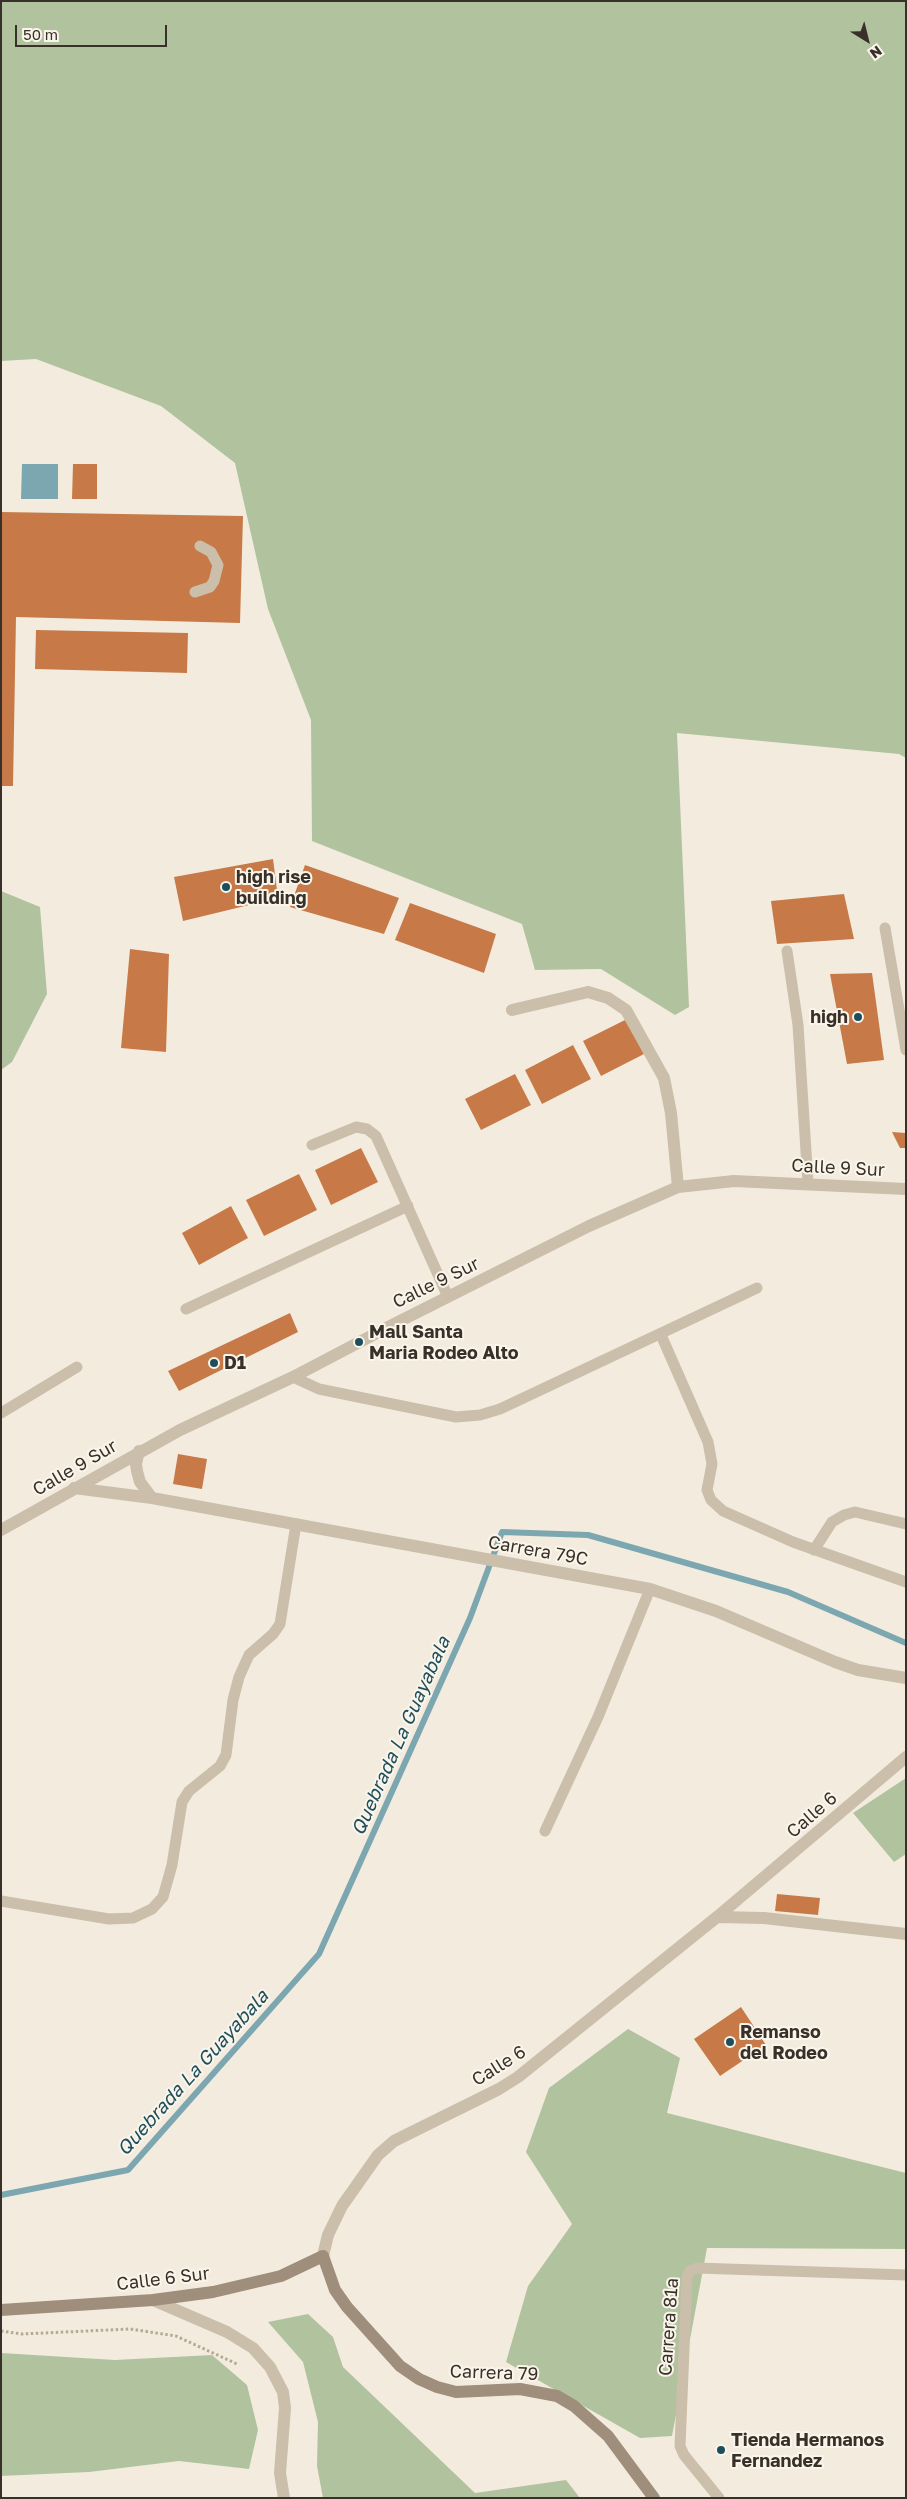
<!DOCTYPE html>
<html>
<head>
<meta charset="utf-8">
<style>
	body { margin:0 }
	#map { position:relative; width:907px; height:2499px; overflow:hidden; background:#f3ecde; font-family:"Golos Text",sans-serif }
	canvas { display:block }
	.frame { position:absolute; inset:0; border:2px solid #393129; pointer-events:none }
	.north { position:absolute; left:842px; top:15px; width:50px; height:50px; -webkit-text-stroke:4px #faf5eb; paint-order:stroke; rotate:144deg; font-size:14px; font-weight:700; line-height:20px; text-align:center; color:#393129 }
	.north::after { content:''; display:block; margin:auto; width:18px; height:22px; background:#393129; clip-path:polygon(50% 0,100% 100%,50% 72%,0 100%) }
	.scale { position:absolute; left:15px; top:25px; width:152px; height:22px; box-sizing:border-box; border:2px solid #393129; border-top:0; padding-left:6px; font-size:15px; line-height:18px; white-space:nowrap; color:#393129; -webkit-text-stroke:4px #faf5eb; paint-order:stroke }
</style>
</head>
<body>
<div id="map">
<canvas width="907" height="2499"></canvas>
<div class="frame"></div>
<div class="north">N</div>
<div class="scale">50 m</div>
</div>
<script>
const context = document.querySelector('canvas').getContext('2d');
context.lineJoin = 'round';
function paint(path, color) { context.fillStyle = color; context.fill(path, 'evenodd'); }
const shape = rows => new Path2D(rows.map(r => 'M' + r).join(''));
function stroke(path, color, width, dash) { context.strokeStyle = color; context.lineWidth = width; context.lineCap = dash ? 'butt' : 'round'; context.setLineDash(dash || []); context.stroke(path); }
function label(font, color, halo, rows, align = 'center') {
  context.font = font + ' "Golos Text",sans-serif'; context.lineWidth = 4; context.setLineDash([]); context.textBaseline = 'middle'; context.strokeStyle = halo; context.fillStyle = color; for (const [text, x, y, turn = 0] of rows) {
    context.save(); context.translate(x, y); context.rotate((+turn || 0) * Math.PI / 180); context.textAlign = isNaN(turn) ? turn : align; if (halo) context.strokeText(text, 0, 0); context.fillText(text, 0, 0); context.restore();
  }
}
paint(shape([
	[1,1,906,1,906,758,899,754,677,733,689,1007,675,1015,601,969,535,970,522,924,312,841,311,720,268,609,235,463,161,406,36,359,1,361],
	[1,891,40,907,47,994,12,1062,1,1070],
	[906,1778,906,1854,894,1862,853,1813],
	[628,2029,680,2058,667,2113,906,2173,906,2249,707,2248,672,2436,640,2438,506,2362,528,2286,572,2224,526,2152,549,2088],
	[308,2314,333,2337,343,2367,475,2493,566,2480,580,2498,323,2498,317,2466,318,2422,303,2362,268,2322],
	[1,2353,115,2360,212,2355,247,2385,258,2430,249,2469,179,2461,89,2472,1,2476]
]), '#b1c29e');
paint(shape([
	[22,464,58,464,58,499,21,499]
]), '#7da7b0');
stroke(shape([
	[1,2195,128,2170,319,1954,470,1618,502,1532,588,1535,788,1592,906,1643]
]), '#7da7b0', 6);
paint(shape([
	[73,464,97,464,97,499,72,499],
	[1,512,243,516,240,623,16,617,13,786,1,786],
	[36,630,188,633,187,673,35,669],
	[273,859,278,898,183,921,174,877],
	[305,865,399,898,384,934,290,907],
	[844,894,854,939,777,944,771,901],
	[410,903,496,934,484,973,395,940],
	[130,949,169,954,166,1052,121,1048],
	[872,973,884,1060,847,1064,830,974],
	[627,1019,644,1054,601,1076,583,1041],
	[573,1045,591,1079,542,1104,525,1070],
	[515,1074,531,1105,481,1130,465,1099],
	[892,1132,906,1133,906,1148,900,1148],
	[361,1148,378,1182,331,1205,315,1170],
	[299,1174,317,1210,264,1236,246,1200],
	[231,1206,248,1238,199,1265,182,1233],
	[290,1313,298,1332,179,1391,168,1371],
	[178,1454,207,1459,202,1489,173,1484],
	[777,1894,820,1898,818,1915,775,1911],
	[741,2007,766,2045,720,2076,694,2039]
]), '#c77a48');
stroke(shape([
	[1,2331,22,2334,130,2329,176,2336,237,2364]
]), '#b7a894', 3, [2.5, 2.5]);
stroke(shape([
	[195,592,210,587,214,581,218,565,211,552,200,546],
	[885,928,906,1050],
	[787,951,798,1025,808,1183],
	[312,1145,356,1127,367,1129,376,1136,448,1297],
	[186,1309,408,1206],
	[661,1335,708,1442,712,1464,707,1490,711,1500,723,1511,793,1542,906,1582],
	[293,1377,319,1389,456,1417,480,1415,500,1409,757,1288],
	[1,1413,77,1367],
	[814,1550,832,1522,844,1515,855,1512,906,1524],
	[545,1831,598,1717,650,1589],
	[1,1901,109,1919,133,1918,152,1909,163,1897,172,1865,182,1802,189,1791,220,1766,226,1755,233,1700,239,1677,249,1655,273,1634,280,1624,296,1524],
	[719,2498,684,2455,680,2446,687,2277,690,2271,697,2268,906,2275]
]), '#cbbeaa', 11);
stroke(shape([
	[512,1010,588,992,608,998,626,1010,664,1078,671,1113,678,1187],
	[139,1451,136,1464,137,1471,140,1482,152,1498],
	[74,1488,152,1498,650,1589,716,1611,835,1662,858,1670,906,1678],
	[1,1530,180,1430,293,1377,392,1325,589,1226,678,1187,734,1181,906,1189],
	[717,1917,906,1757],
	[153,2300,227,2332,253,2348,270,2367,283,2392,285,2408,280,2473,284,2498]
]), '#cbbeaa', 12);
stroke(shape([
	[323,2256,328,2235,342,2206,378,2155,394,2141,499,2089,518,2077,717,1917,764,1918,906,1934]
]), '#cbbeaa', 12);
stroke(shape([
	[1,2310,153,2300,213,2292,281,2276,323,2256,335,2290,347,2307,400,2366,419,2379,437,2387,456,2392,520,2389,557,2396,574,2406,608,2436,654,2498]
]), '#9f8e7b', 12);
for (const [x, y, r, color] of [
	[226,887,5,"#1e4e5b"],
	[858,1017,5,"#1e4e5b"],
	[359,1342,5,"#1e4e5b"],
	[214,1363,5,"#1e4e5b"],
	[730,2042,5,"#1e4e5b"],
	[721,2450,5,"#1e4e5b"]
]) { const dot = new Path2D(); dot.arc(x, y, r, 0, 2 * Math.PI); context.fillStyle = color; context.fill(dot); stroke(dot, '#faf5eb', 2); }
label('bold 18px', '#393129', '#faf5eb', [
	["high rise",236,877],
	["building",236,898],
	["high",848,1017,"right"],
	["Mall Santa",369,1332],
	["Maria Rodeo Alto",369,1353],
	["D1",224,1363],
	["Remanso",740,2032],
	["del Rodeo",740,2053],
	["Tienda Hermanos",731,2440],
	["Fernandez",731,2461]
], 'left');
label('18px', '#393129', '#faf5eb', [
	["Calle 9 Sur",838,1168,3],
	["Calle 9 Sur",436,1283,-26],
	["Calle 9 Sur",75,1468,-30],
	["Carrera 79C",538,1551,10],
	["Calle 6",812,1815,-41],
	["Calle 6",499,2066,-32],
	["Calle 6 Sur",163,2279,-7],
	["Carrera 81a",669,2327,-86],
	["Carrera 79",494,2373,2]
]);
label('italic 19px', '#1e4e5b', '#faf5eb', [
	["Quebrada La Guayabala",401,1736,-66],
	["Quebrada La Guayabala",193,2073,-48]
]);
</script>
</body>
</html>
